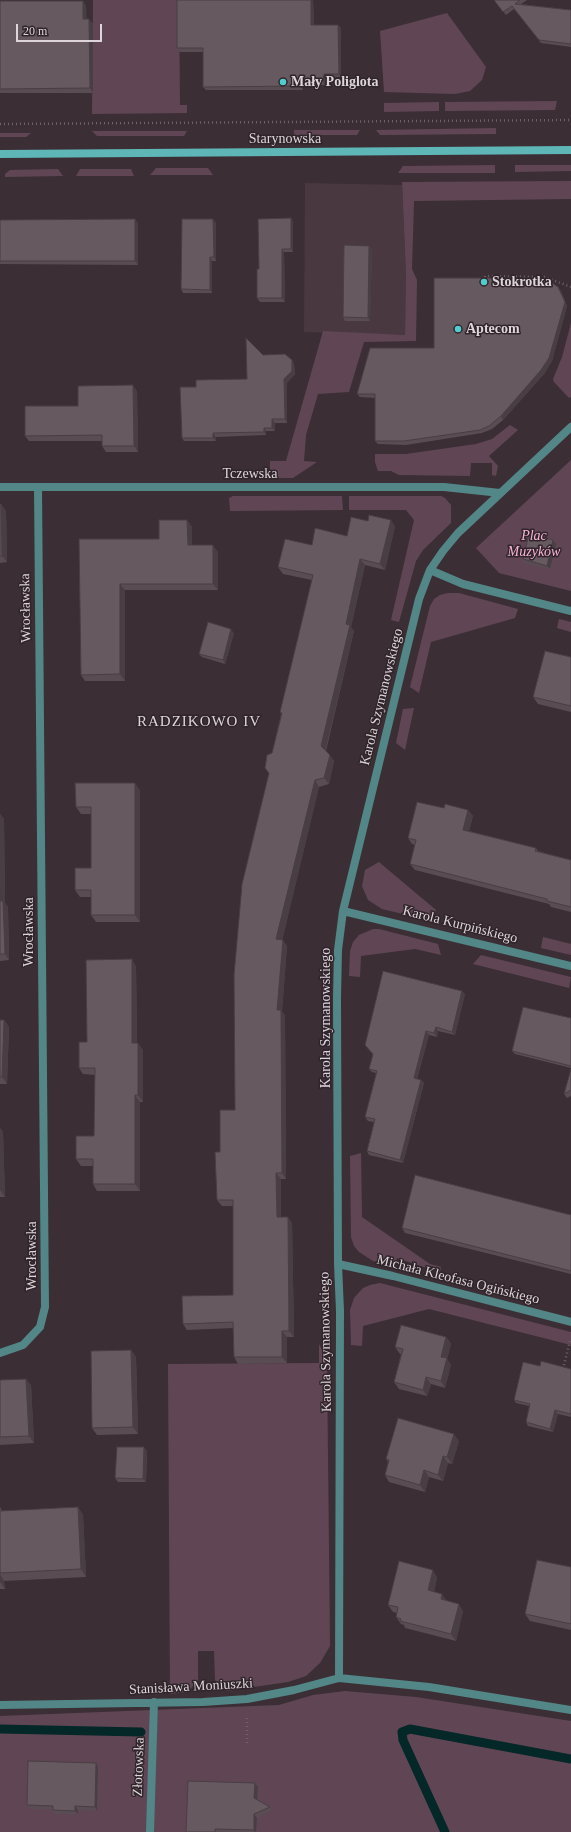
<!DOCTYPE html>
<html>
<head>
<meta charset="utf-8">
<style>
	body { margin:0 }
	#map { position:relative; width:571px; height:1832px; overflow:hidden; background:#3b2e35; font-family:Georgia,serif }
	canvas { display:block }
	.scale { position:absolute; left:16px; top:24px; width:86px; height:18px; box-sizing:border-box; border:2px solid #ddd5d9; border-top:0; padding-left:5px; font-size:12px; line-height:14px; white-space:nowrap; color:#ddd5d9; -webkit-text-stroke:3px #30252b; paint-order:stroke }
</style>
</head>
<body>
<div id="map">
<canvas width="571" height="1832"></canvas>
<div class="scale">20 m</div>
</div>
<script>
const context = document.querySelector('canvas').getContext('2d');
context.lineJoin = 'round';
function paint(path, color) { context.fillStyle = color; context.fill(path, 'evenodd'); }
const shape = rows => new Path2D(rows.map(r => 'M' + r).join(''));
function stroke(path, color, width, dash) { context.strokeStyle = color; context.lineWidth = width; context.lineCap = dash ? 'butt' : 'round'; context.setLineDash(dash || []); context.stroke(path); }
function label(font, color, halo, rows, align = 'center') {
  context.font = font + ' Georgia,serif'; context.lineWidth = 3; context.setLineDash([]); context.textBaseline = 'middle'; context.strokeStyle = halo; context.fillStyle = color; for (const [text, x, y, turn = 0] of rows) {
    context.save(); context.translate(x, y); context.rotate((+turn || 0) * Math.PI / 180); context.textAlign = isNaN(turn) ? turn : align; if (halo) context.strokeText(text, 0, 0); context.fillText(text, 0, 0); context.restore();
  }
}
paint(shape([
	[305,183,402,185,406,274,405,335,304,332]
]), '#4a3841');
paint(shape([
	[93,0,179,0,180,105,187,105,187,113,92,114],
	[447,13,486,67,482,80,470,91,455,94,384,92,380,31],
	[557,101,555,110,445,111,445,102],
	[439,102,439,111,384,112,384,103],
	[496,128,496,134,380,135,376,130],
	[294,130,360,130,357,135,294,135],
	[92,131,187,131,184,136,97,136],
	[0,133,31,133,26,137,0,137],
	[495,165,495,173,398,173,403,166],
	[515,165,571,165,571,171,515,172],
	[156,168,208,168,213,175,150,175],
	[58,169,63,176,5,177,5,174,10,170],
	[80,169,131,169,134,176,76,176],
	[571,181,571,199,414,201,412,269,417,280,416,341,364,342,349,392,318,394,306,435,304,461,317,462,293,478,274,478,270,472,270,461,286,461,323,331,405,335,406,274,402,182],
	[571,323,571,397,569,398,554,382,553,379,562,357],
	[510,425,518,430,489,456,498,466,496,476,492,475,492,463,471,463,470,476,399,475,391,471,378,471,375,462,375,454,406,454,476,444,492,439],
	[571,460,571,591,499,573,476,548],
	[233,496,342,496,343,510,230,511,229,498],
	[349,496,441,496,445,498,451,505,451,523,423,550,416,561,399,622,391,620,414,520,406,510,349,510],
	[448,593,459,593,518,609,515,618,431,642,419,693,410,687,430,606,434,599,440,595],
	[559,619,571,622,571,632,557,628],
	[414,708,405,750,396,743,403,709],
	[379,862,436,910,432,921,382,909,368,900,362,886,365,870],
	[373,929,379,929,438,944,441,955,415,949,361,956,360,977,349,976,350,951,353,942,359,935],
	[543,937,571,944,571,955,541,948],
	[481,955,571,977,569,988,473,964],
	[361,1153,362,1217,430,1264,441,1267,439,1278,435,1277,436,1271,397,1258,395,1266,373,1261,359,1252,354,1246,351,1237,350,1156],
	[380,1283,571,1332,571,1345,429,1309,363,1326,362,1346,351,1345,350,1310,354,1298,363,1288,370,1285],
	[319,1344,327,1359,330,1646,320,1663,306,1676,288,1682,226,1691,215,1680,214,1651,198,1651,198,1681,187,1692,170,1694,168,1364,319,1363],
	[345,1691,416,1697,571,1721,571,1832,0,1832,0,1716,279,1705,313,1695]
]), '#604654');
stroke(shape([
	[0,1729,141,1732],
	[445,1832,403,1740,402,1732,410,1729,571,1759]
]), '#042728', 9);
stroke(shape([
	[0,124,571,120],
	[484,281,485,276,545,277,571,287],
	[563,1369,570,1341],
	[247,1718,247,1743]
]), '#6e6268', 2.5, [1, 3]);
stroke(shape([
	[0,487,444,487,500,493],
	[430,570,463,584,571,611],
	[343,911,571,966],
	[338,1264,393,1276,571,1322],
	[0,1353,23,1345,40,1327,45,1307,38,487],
	[339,1678,340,1311,338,1264,337,998,338,950,343,911,419,599,430,570,443,551,458,533,571,427],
	[0,1705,203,1702,247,1699,294,1690,339,1678,429,1687,571,1710],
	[150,1832,154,1702]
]), '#528687', 8);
stroke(shape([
	[0,154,571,150]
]), '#5eb6b7', 8);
paint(shape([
	[177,0,313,0,314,25,338,25,341,28,341,77,326,77,325,85,302,85,303,90,206,90,203,87,203,52,180,52,177,48],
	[494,0,527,0,521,4,571,10,571,47,541,43,514,9,506,15],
	[0,1,86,5,86,19,89,19,93,24,93,93,0,93],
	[291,218,293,222,293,252,284,252,285,302,260,302,257,298,259,269],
	[213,219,216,223,216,261,212,261,212,293,183,293,181,289],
	[0,220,138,223,138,265,0,264],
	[369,246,372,249,370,321,345,321,343,317],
	[558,287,561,291,567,306,552,361,544,374,503,420,492,429,482,433,406,445,378,444,375,441,375,398,360,397,357,394,434,348],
	[263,355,292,360,294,364,295,374,287,383,287,423,275,423,275,431,266,431,266,435,216,437,216,441,184,441,182,438,196,387,247,379],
	[137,391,138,452,106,452,102,446,102,441,29,441,25,436,78,406],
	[0,504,1,504,6,511,7,562,0,563],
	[187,520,192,527,192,545,218,552,218,590,125,590,125,681,85,681,81,675,79,539,159,539],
	[395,526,385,570,365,565,351,627,354,631,326,751,334,761,329,784,319,787,282,940,287,946,282,1011,285,1016,286,1179,281,1179,281,1217,292,1223,294,1337,287,1337,287,1363,238,1364,234,1357,233,1328,187,1330,183,1324,233,1295,233,1206,222,1206,217,1200,220,1152,235,1110,269,774,265,768,272,753,281,714,280,712,312,580,283,574,278,567,312,545,347,536],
	[556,544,550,569,525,563,523,559],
	[234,633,225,664,202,657,199,654],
	[571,657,571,712,538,704,533,697],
	[140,790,140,922,96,922,91,915,91,897,80,897,75,890,91,868,91,814,81,814,76,807],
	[444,808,468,810,473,816,469,831,536,848,538,851,571,860,571,912,551,907,549,904,415,870,410,864,415,845,412,844,408,838],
	[0,814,4,819,5,903,8,907,9,960,0,961],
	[136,966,137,1043,143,1050,143,1102,140,1102,140,1191,97,1191,93,1184,93,1166,81,1166,76,1159,94,1136,95,1075,83,1074,79,1068,87,1042],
	[465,994,455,1035,438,1031,437,1037,429,1035,417,1079,421,1080,424,1083,403,1163,369,1155,367,1151,374,1122,368,1121,365,1117,376,1073,372,1072,369,1069,373,1055,365,1045],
	[571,1018,571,1068,515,1054,512,1051],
	[0,1020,4,1020,9,1027,7,1084,0,1084],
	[571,1069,571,1096,567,1098,564,1094],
	[0,1128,3,1132,5,1197,0,1197],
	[571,1215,571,1274,405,1233,402,1228],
	[446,1337,451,1344,447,1359,451,1365,445,1388,431,1384,427,1396,399,1389,394,1382,401,1354,400,1354,395,1347],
	[131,1350,136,1357,138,1434,97,1435,92,1428],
	[540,1366,571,1369,571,1417,558,1414,553,1432,528,1426,526,1422,529,1406,516,1403,514,1400],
	[26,1379,31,1385,34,1443,0,1445,0,1380],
	[459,1441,452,1464,448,1463,443,1481,429,1477,425,1492,389,1482,385,1475,388,1462,386,1459],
	[147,1451,146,1482,118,1482,115,1478],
	[0,1507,2,1511,78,1507,83,1515,86,1577,4,1581,5,1589,0,1589],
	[571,1567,571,1630,530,1621,525,1614],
	[437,1577,434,1592,447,1601,463,1611,456,1641,405,1628,404,1625,401,1624,396,1617,397,1613,393,1612,388,1605],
	[96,1763,98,1767,97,1811,78,1810,78,1814,55,1814,53,1809,30,1809,27,1805],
	[255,1783,258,1787,257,1800,270,1807,272,1810,257,1818,256,1832,186,1832]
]), '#594d53');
paint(shape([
	[311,0,313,0,314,28,311,25],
	[83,1,86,5,87,24,83,19],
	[89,19,93,24,93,93,90,88],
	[338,25,341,28,341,77,339,74],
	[324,74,326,77,325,85,323,81],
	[300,82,302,85,303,90,300,86],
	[291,218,293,222,293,252,291,249],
	[135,219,138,223,138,265,135,261],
	[213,219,216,223,216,261,214,257],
	[369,246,372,249,370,321,368,318],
	[282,249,284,252,285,302,282,298],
	[210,257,212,261,212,293,210,290],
	[558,287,561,291,567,306,552,361,544,374,503,420,501,416],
	[292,360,294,364,295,374,287,383,287,423,285,419,284,379],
	[133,385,137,391,138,452,134,446],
	[272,419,275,423,275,431,272,428],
	[264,428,266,431,266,435,264,432],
	[213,433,216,437,216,441,213,438],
	[1,504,6,511,7,562,2,556],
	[187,520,192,527,192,552,188,545],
	[391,520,395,526,385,570,380,564],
	[553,540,556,544,550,569,547,566],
	[213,545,218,552,218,590,213,584],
	[360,559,365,565,351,627,354,631,325,752,321,746,346,624],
	[120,584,125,590,125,681,120,674],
	[231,629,234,633,225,664,223,660],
	[330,755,334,761,329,784,324,778],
	[315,780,319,787,281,946,276,939],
	[135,783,140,790,140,922,135,915],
	[468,810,473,816,468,836,463,830],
	[0,814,4,819,5,903,8,907,9,960,5,954,0,901],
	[283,940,287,946,282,1011,285,1016,286,1179,282,1173,277,1010],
	[132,959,136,966,137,1050,132,1043],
	[462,991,465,994,455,1035,452,1032],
	[4,1020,9,1027,7,1084,2,1077],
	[436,1027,438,1031,437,1037,434,1033],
	[426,1031,429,1035,416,1081,414,1078],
	[138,1043,143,1050,143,1102,138,1095],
	[421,1080,424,1083,403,1163,400,1160],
	[135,1095,140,1102,140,1191,135,1184],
	[0,1128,3,1132,5,1197,0,1190],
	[276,1173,281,1179,281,1223,277,1217],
	[288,1217,292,1223,294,1337,289,1331],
	[282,1331,287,1337,287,1363,282,1357],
	[446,1337,451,1344,447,1359,451,1365,445,1388,441,1381,441,1357],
	[131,1350,136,1357,138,1434,133,1427],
	[426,1377,431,1384,427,1396,423,1390],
	[26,1379,31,1385,34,1443,29,1436],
	[555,1410,558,1414,553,1432,550,1429],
	[454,1434,459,1441,452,1464,447,1457],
	[144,1447,147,1451,146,1482,143,1479],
	[443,1456,448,1463,443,1481,438,1475],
	[424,1470,429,1477,425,1492,420,1485],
	[78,1507,83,1515,86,1577,81,1569],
	[433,1570,437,1577,433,1597,428,1590],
	[0,1574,4,1581,5,1589,0,1582],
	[442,1594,447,1601,441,1599],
	[459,1604,463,1611,456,1641,451,1634],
	[96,1763,98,1767,97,1811,95,1807],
	[255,1783,258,1787,257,1802,254,1798],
	[75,1806,78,1810,78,1814,75,1811],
	[254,1814,257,1818,256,1832,255,1832,254,1830]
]), '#483e43');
const building = shape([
	[177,0,311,0,311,25,338,25,339,74,324,74,323,81,300,82,300,86,203,87,203,48,177,48,177,0],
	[494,0,520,0,515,4,571,10,571,44,539,40,512,6,503,12,494,0],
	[0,1,83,1,83,19,89,19,90,88,0,89,0,1],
	[291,218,291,249,282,249,282,298,257,298,257,269,259,269,258,219,291,218],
	[135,219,135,261,0,261,0,220,135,219],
	[182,219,213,219,214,257,210,257,210,290,181,289,182,219],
	[344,245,369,246,368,318,343,317,344,245],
	[434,278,535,278,549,281,558,287,565,302,549,358,541,370,501,416,489,426,480,430,404,441,375,441,375,394,357,394,370,348,434,348,434,278],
	[246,338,263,355,285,354,292,360,292,371,284,379,285,419,272,419,272,428,264,428,264,432,213,433,213,438,182,438,180,387,196,387,196,380,247,379,246,338],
	[133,385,134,446,102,446,102,435,25,436,25,406,78,406,78,386,133,385],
	[0,504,1,504,2,556,0,556,0,504],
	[369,515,391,520,380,564,360,559,346,624,350,625,321,746,330,755,324,778,315,780,276,939,283,940,277,1010,281,1010,282,1173,276,1173,277,1217,288,1217,289,1331,282,1331,282,1357,234,1357,233,1322,183,1324,182,1296,233,1295,233,1200,217,1200,215,1152,220,1152,220,1110,235,1110,234,975,242,884,269,773,265,768,267,755,272,753,282,713,280,712,313,575,278,567,285,539,312,545,315,528,347,536,351,517,368,521,369,515],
	[159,520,187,520,188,545,213,545,213,584,120,584,120,674,81,675,79,539,159,539,159,520],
	[529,534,553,540,547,566,523,559,529,534],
	[208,622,231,629,223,660,199,654,208,622],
	[545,651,571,657,571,706,533,697,545,651],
	[75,783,135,783,135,915,91,915,91,890,75,890,75,868,91,868,91,807,76,807,75,783],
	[417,802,444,808,445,804,468,810,463,830,536,848,535,851,571,860,571,907,547,901,547,899,410,864,416,840,408,838,417,802],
	[0,889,0,901,3,901,5,954,0,954,0,889],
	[132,959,132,1043,138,1043,138,1095,135,1095,135,1184,93,1184,93,1159,76,1159,76,1136,94,1136,95,1068,79,1068,79,1042,87,1042,86,960,132,959],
	[383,971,462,991,452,1032,436,1027,434,1033,426,1031,414,1078,421,1080,400,1160,367,1151,375,1119,365,1117,377,1071,369,1069,373,1054,365,1045,383,971],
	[523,1007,571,1018,571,1066,512,1051,523,1007],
	[0,1020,4,1020,2,1077,0,1077,0,1020],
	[571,1069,571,1090,564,1094,571,1069],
	[415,1175,571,1215,571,1271,402,1228,415,1175],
	[401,1325,446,1337,441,1357,447,1358,441,1381,426,1377,423,1390,394,1382,403,1349,395,1347,401,1325],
	[131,1350,133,1427,92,1428,91,1351,131,1350],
	[541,1361,571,1369,571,1414,555,1410,550,1429,526,1422,530,1404,514,1400,523,1362,540,1366,541,1361],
	[26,1379,29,1436,0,1437,0,1380,26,1379],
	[398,1418,454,1434,447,1457,443,1456,438,1475,424,1470,420,1485,385,1475,389,1460,386,1459,398,1418],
	[117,1447,144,1447,143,1479,115,1478,117,1447],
	[78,1507,81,1569,0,1573,0,1511,78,1507],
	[537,1560,571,1567,571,1624,525,1614,537,1560],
	[399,1561,433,1570,428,1590,442,1594,441,1599,459,1604,451,1634,400,1621,401,1619,396,1617,398,1607,388,1605,399,1561],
	[28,1761,96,1763,95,1807,75,1806,75,1811,53,1810,53,1806,27,1805,28,1761],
	[188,1781,255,1783,254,1798,270,1807,254,1814,254,1830,215,1829,215,1832,186,1832,188,1781]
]);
paint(building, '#675960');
stroke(building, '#483e43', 1);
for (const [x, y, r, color] of [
	[283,82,4,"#52cdcf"],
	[484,282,4,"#52cdcf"],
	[458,329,4,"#52cdcf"]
]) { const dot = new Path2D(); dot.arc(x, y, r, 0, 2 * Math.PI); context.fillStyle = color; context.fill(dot); stroke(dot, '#30252b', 1.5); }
label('bold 14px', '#ddd5d9', '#30252b', [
	["Mały Poliglota",291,82],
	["Stokrotka",492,282],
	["Aptecom",466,329]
], 'left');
label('14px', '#ddd5d9', '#30252b', [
	["Starynowska",285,139],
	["Tczewska",250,474],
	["Wrocławska",26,608,-91],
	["Karola Szymanowskiego",382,697,-76],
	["Karola Kurpińskiego",460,925,14],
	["Wrocławska",29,932,-90],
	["Karola Szymanowskiego",326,1018,-90],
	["Wrocławska",32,1256,-90],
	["Michała Kleofasa Ogińskiego",458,1280,14],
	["Karola Szymanowskiego",326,1342,-91],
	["Stanisława Moniuszki",191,1687,-3],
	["Złotowska",139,1767,-88]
]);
label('italic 14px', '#f8b2d7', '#30252b', [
	["Plac",534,536],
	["Muzyków",534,552]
]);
context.letterSpacing = '1px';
label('15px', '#ddd5d9', '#30252b', [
	["RADZIKOWO IV",199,722]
]);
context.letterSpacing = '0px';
</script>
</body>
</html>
